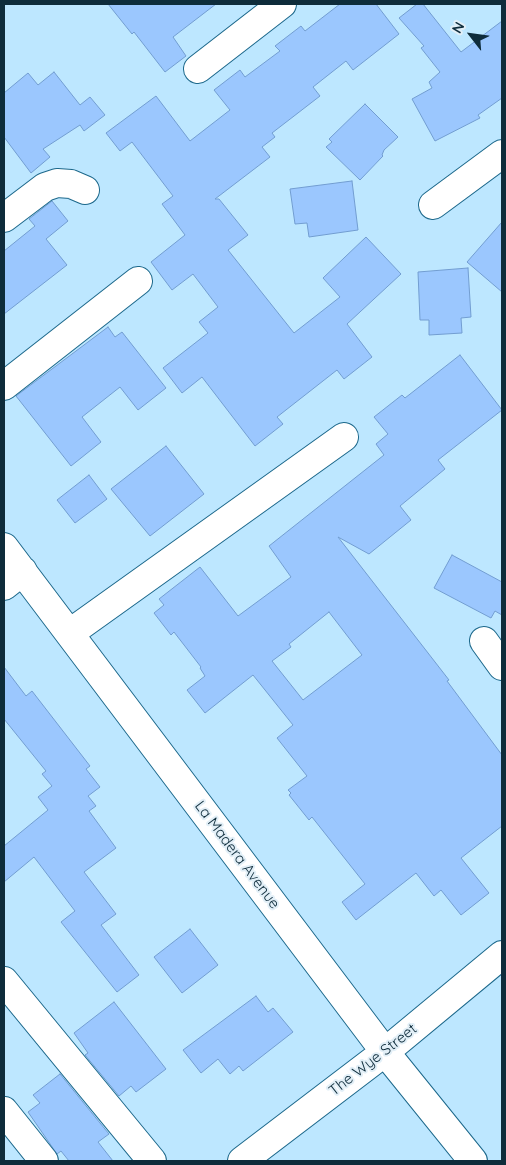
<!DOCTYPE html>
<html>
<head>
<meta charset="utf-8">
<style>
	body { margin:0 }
	#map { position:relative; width:506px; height:1165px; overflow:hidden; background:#bde7ff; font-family:Quicksand,sans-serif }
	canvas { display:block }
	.frame { position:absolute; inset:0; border:5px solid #0e2c3b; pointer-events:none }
	.north { position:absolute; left:446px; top:10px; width:50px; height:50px; -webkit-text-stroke:4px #e2eff7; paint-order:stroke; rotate:300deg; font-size:14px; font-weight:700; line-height:20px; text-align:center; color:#0e2c3b }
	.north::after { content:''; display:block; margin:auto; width:18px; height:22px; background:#0e2c3b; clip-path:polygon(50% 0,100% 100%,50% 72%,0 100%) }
</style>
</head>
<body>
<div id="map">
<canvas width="506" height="1165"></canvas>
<div class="frame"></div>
<div class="north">N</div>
</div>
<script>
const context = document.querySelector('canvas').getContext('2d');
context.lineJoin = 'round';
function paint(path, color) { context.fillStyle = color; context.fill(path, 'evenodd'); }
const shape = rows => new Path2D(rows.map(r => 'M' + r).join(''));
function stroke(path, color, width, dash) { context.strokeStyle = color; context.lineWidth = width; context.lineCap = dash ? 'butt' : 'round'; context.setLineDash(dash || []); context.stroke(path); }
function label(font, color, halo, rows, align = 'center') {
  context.font = font + ' Quicksand,sans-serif'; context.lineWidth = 4; context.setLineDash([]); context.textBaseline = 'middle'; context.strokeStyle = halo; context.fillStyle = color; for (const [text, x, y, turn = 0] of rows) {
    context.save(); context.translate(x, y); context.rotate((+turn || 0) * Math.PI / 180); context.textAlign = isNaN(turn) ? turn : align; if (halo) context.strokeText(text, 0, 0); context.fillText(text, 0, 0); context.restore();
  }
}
const building = shape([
	[108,4,216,4,173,37,186,56,165,72,134,32,132,34,108,4],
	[340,4,376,4,399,34,353,70,346,61,313,87,320,96,272,133,275,137,262,147,270,157,215,199,219,199,248,235,228,250,294,333,340,297,323,278,366,237,401,274,347,324,372,357,344,379,337,370,277,417,283,424,255,446,202,377,182,393,163,368,208,333,199,322,218,307,193,274,172,290,151,262,185,235,162,204,173,196,132,142,120,151,106,133,156,96,190,141,230,110,214,90,240,70,245,77,280,51,275,46,301,26,305,31,340,4],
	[417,4,423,4,461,52,502,21,502,98,478,115,480,118,435,141,412,99,432,88,429,82,440,72,421,48,424,46,399,18,417,4],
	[54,72,80,105,90,97,105,115,84,131,80,125,43,149,50,157,31,173,4,137,4,93,28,73,38,85,54,72],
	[365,104,398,137,384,150,382,155,383,156,360,180,326,147,332,142,329,139,365,104],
	[352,181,358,230,309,237,307,223,295,224,290,189,352,181],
	[52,201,68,221,46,239,67,265,4,314,4,251,35,226,29,219,52,201],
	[502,222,502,292,467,262,502,222],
	[468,268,471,317,461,318,462,333,429,335,429,320,420,320,418,272,468,268],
	[108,327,115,337,122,332,166,388,138,410,120,387,82,417,101,442,71,466,16,396,108,327],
	[460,355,502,410,438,460,445,469,400,506,411,520,369,554,338,537,449,680,447,681,502,755,502,826,461,858,489,893,461,915,441,890,434,896,416,873,356,920,342,902,365,884,312,817,309,820,289,795,291,793,288,790,307,776,277,738,293,725,253,675,205,713,187,690,205,676,200,668,201,667,174,632,171,635,154,613,164,605,159,599,200,567,238,616,291,577,269,546,384,455,376,444,388,434,374,417,402,395,405,398,460,355],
	[329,612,362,655,303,700,272,661,291,647,289,644,329,612],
	[166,446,204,494,150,536,111,489,166,446],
	[89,475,107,499,75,523,57,500,89,475],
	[452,555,502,582,502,615,495,611,491,618,434,588,452,555],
	[4,667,26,696,32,691,90,766,86,769,100,787,88,796,96,806,89,811,116,848,84,872,116,914,101,925,139,975,117,992,61,922,75,911,34,857,4,882,4,846,48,810,38,797,52,786,42,774,46,771,4,719,4,667],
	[190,929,218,965,182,993,154,957,190,929],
	[256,996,268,1012,273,1008,293,1032,243,1071,239,1066,230,1074,218,1059,201,1073,183,1050,256,996],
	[114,1002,166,1069,136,1092,131,1086,119,1096,85,1055,88,1053,74,1033,114,1002],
	[60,1074,109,1134,98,1142,113,1161,69,1161,61,1151,57,1154,28,1112,40,1103,33,1095,60,1074]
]);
paint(building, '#9bc7fe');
stroke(building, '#729dd1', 1);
const minor = shape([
	[198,69,282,4],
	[433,205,502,154],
	[4,218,45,187,57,183,71,184,85,190],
	[4,386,138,281],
	[4,547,385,1052,473,1161],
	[4,586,23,571],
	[70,633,344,437],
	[484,641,502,666],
	[4,981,152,1161],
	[4,1111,44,1161],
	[242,1161,385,1052,502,955]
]);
stroke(minor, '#1c688b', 30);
stroke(minor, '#fff', 28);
label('15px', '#0e2c3b', '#e2eff7', [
	["La Madera Avenue",237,855,53],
	["The Wye Street",373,1060,-38]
]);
</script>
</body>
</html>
